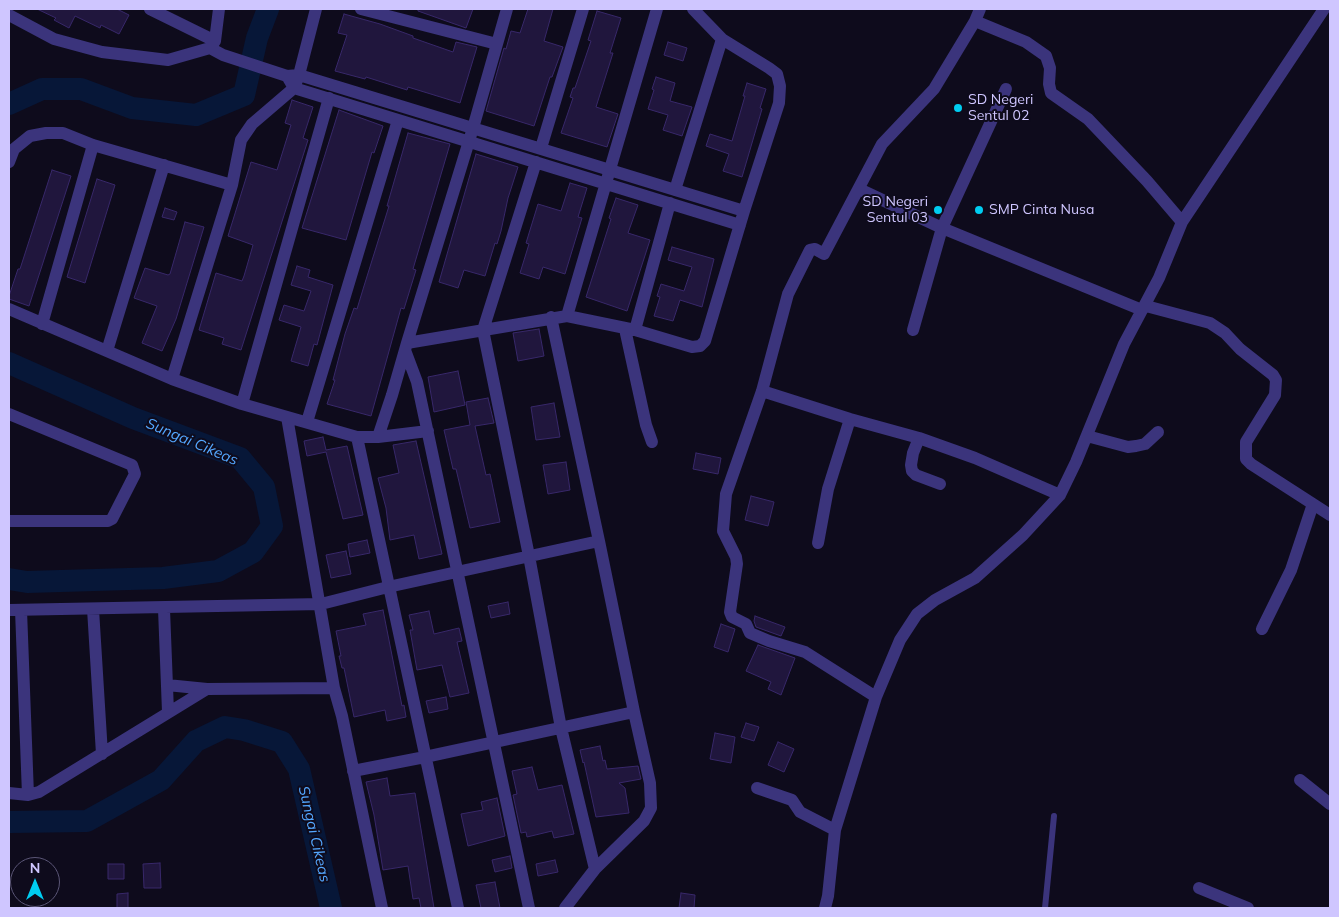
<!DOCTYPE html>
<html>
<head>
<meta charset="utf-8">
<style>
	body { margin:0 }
	#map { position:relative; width:1339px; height:917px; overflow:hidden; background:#0e0b1c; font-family:Mulish,sans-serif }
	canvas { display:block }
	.frame { position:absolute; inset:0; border:10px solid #cfc6ff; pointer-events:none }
	.north { position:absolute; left:10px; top:857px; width:50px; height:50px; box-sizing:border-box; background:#0e0b1c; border:1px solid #5b5677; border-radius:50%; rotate:0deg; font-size:14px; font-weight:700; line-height:20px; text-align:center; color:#cfc6ff }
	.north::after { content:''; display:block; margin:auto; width:18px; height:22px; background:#00cdf1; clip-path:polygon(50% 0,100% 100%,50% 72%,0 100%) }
</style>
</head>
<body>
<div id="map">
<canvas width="1339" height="917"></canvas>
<div class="frame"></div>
<div class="north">N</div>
</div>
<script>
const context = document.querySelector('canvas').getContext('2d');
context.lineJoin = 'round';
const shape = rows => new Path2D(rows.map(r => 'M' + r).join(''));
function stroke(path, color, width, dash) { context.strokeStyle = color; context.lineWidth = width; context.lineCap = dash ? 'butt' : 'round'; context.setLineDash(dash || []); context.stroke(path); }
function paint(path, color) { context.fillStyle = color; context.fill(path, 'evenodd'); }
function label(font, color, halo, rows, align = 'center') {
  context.font = font + ' Mulish,sans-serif'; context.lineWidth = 4; context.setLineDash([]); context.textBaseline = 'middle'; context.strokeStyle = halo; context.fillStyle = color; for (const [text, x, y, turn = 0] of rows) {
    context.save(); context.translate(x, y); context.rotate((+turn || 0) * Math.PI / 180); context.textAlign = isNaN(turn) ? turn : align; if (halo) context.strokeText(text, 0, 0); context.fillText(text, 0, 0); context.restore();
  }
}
stroke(shape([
	[9,104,42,89,81,89,132,108,196,115,244,95,257,38,268,9],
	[9,363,133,418,240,458,264,487,272,526,253,552,218,571,163,578,27,582,9,579],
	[9,822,87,821,161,780,196,741,225,727,244,730,282,742,299,769,331,908]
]), '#071738', 22);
const building = shape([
	[37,9,117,9,129,15,119,34,101,25,100,28,75,16,69,28,54,20,56,18,37,9],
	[418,9,473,9,466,28,418,11,418,9],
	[528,9,553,9,544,41,563,47,552,77,550,77,534,126,486,111,504,48,506,49,511,31,520,33,528,9],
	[597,11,621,18,610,53,613,53,596,107,618,114,607,147,561,133,573,98,570,97,573,88,575,88,591,41,588,40,597,11],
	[344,14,380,24,413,36,413,38,453,52,456,42,477,47,460,103,408,87,407,90,366,77,365,79,335,71,347,35,338,33,344,14],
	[668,42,687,48,683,61,664,55,668,42],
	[656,77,675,83,670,101,692,107,682,136,663,130,668,115,648,109,654,90,652,89,656,77],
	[747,83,766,89,760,108,762,109,742,177,723,171,729,154,706,146,710,134,732,141,745,96,743,96,747,83],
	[292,100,313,107,303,138,308,140,241,350,222,344,224,338,199,330,216,273,242,281,244,276,253,245,228,236,251,162,277,170,291,125,285,123,292,100],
	[339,110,383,126,374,153,372,152,346,240,302,228,339,110],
	[408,133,450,144,413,269,416,270,404,309,401,308,371,416,327,404,335,380,333,380,345,334,354,308,357,309,364,286,389,206,387,206,408,133],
	[476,154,518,167,508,198,501,231,497,244,495,243,485,276,464,270,458,288,439,282,476,154],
	[52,170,71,176,29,306,9,299,9,296,18,269,20,269,52,170],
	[97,179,115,185,85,283,67,277,97,179],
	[570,183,587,188,578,217,582,218,565,274,543,267,539,279,520,273,529,244,526,243,538,204,561,211,570,183],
	[616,198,638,205,628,233,650,240,627,311,586,297,611,219,609,218,616,198],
	[165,208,177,212,174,220,162,217,165,208],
	[185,222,204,227,176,319,162,351,142,343,157,306,134,298,145,268,168,275,170,274,185,222],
	[672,247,714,259,702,307,680,300,673,321,654,316,660,297,657,296,661,284,684,291,692,267,668,260,672,247],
	[297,266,310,270,308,277,333,285,317,345,314,344,308,366,291,361,301,327,279,320,284,305,304,311,311,291,291,285,297,266],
	[539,329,544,356,518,361,513,333,539,329],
	[458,371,465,405,434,412,428,377,458,371],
	[488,398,494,423,475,426,486,475,490,474,500,522,470,528,456,469,453,469,444,430,470,425,466,402,488,398],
	[554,403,560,437,536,440,531,407,554,403],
	[323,437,326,450,347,446,363,515,343,519,326,452,307,456,304,441,323,437],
	[416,441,442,554,419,559,414,535,390,540,386,508,378,478,399,473,393,445,416,441],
	[696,453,721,458,718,474,693,469,696,453],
	[566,462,570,490,548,494,543,465,566,462],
	[751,496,774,502,768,526,745,520,751,496],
	[367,540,370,553,350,557,348,544,367,540],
	[346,551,351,574,331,578,326,555,346,551],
	[508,602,510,614,491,618,488,606,508,602],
	[383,610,402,706,404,705,406,717,387,721,385,710,354,717,344,668,342,668,339,656,341,656,336,631,366,625,363,614,383,610],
	[429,611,434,634,459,628,462,641,457,642,469,693,450,697,442,665,417,670,410,630,413,630,409,615,429,611],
	[755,616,785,627,781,636,756,627,754,621,755,616],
	[721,624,735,629,728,652,714,647,721,624],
	[758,645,795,658,781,695,768,689,771,682,746,671,758,645],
	[446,697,448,709,429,713,426,701,446,697],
	[746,723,759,727,754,741,741,737,746,723],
	[715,733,735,737,731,763,710,759,715,733],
	[778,742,794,749,784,772,768,765,778,742],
	[600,746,603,761,605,760,607,769,638,766,641,779,619,783,625,788,629,813,596,817,584,762,583,763,580,750,600,746],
	[532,767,538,790,562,785,574,834,554,838,552,831,527,837,526,832,521,833,513,795,517,794,512,771,532,767],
	[387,778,390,796,415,793,434,908,421,908,419,898,413,899,408,866,383,870,374,815,366,782,387,778],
	[497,798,505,836,468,846,461,814,483,810,481,802,497,798],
	[510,856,512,868,495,872,492,860,510,856],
	[555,860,558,872,538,876,536,864,555,860],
	[160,863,161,888,144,888,143,864,160,863],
	[108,864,124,864,124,879,108,879,108,864],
	[495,882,500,908,481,908,476,885,495,882],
	[128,893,128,908,117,908,117,894,128,893],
	[681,893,695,895,694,908,679,908,681,893]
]);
paint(building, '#20163d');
stroke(building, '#38286a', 1);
stroke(shape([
	[1045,908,1054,816]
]), '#3b347c', 6);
stroke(shape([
	[150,9,215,41],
	[361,9,497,44],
	[9,15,54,39,102,52,168,60,210,48,215,41,219,9],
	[975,21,980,9],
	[210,48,223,55,287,76],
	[541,148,583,9],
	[9,162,14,149,30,136,46,133,63,133,93,145,232,185],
	[536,162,483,330,529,556,561,728,595,869,565,908],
	[859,189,942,228,1142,310],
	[675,190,722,39],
	[740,225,294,88,287,76,299,75,744,211],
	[1146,306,1210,323,1225,333,1240,349,1273,375,1276,380,1275,395,1246,442,1246,459,1251,464,1330,515],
	[9,309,172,379,242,404,357,437,378,437,428,431],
	[567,316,635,330,692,347,700,346,705,341,744,211,779,103,780,86,777,74,769,68,722,39,693,9],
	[42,324,93,145],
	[625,329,646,425,652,442],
	[635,330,670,203],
	[913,330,942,228,1006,89],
	[407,343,567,316,657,9],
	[405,350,417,382,529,908],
	[107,351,164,165],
	[172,379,232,185,241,140,252,124,294,88,299,75,316,9],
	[762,391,850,419,919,438,975,458,1060,495],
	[242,404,329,98],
	[9,414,132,465,135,474,112,519,108,521,9,521],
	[287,417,334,688,342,716,382,908],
	[307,422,398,120],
	[1087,436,1128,447,1136,446,1145,444,1158,432],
	[357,437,458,908],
	[378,437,392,395,407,343,473,128,507,9],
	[919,438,913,453,911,465,912,471,916,475,940,484],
	[599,541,634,712],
	[818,543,828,489,850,419],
	[93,609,102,754],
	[164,609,168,712],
	[9,610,321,604,388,587,599,541,551,317],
	[21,610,28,795],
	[1262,629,1291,570,1313,504],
	[167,685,207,689],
	[876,697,805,652,769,641,750,633,746,624,732,617,730,612,737,564,736,557,723,531,726,494,762,391,788,294,810,250,815,249,824,254,882,144,934,89,975,21,1026,42,1046,56,1050,68,1049,84,1051,93,1088,119,1147,181,1182,222],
	[353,771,425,757,634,712,650,783,651,808,644,821,595,869],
	[1300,780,1330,804],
	[757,788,792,800,800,812,835,830],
	[9,793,28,795,39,792,207,689,334,688],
	[1199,888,1248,908],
	[825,908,828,896,835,830,876,697,900,640,917,614,935,600,975,578,1023,535,1060,495,1076,462,1124,344,1159,278,1182,222,1324,9]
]), '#3b347c', 12);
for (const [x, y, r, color] of [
	[958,108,5,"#00cdf1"],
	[938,210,5,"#00cdf1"],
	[979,210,5,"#00cdf1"]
]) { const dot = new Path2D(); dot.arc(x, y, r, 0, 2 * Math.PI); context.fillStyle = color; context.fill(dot); stroke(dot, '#0e0b1c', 2); }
label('14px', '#cfc6ff', '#0e0b1c', [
	["SD Negeri",968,100],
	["Sentul 02",968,116],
	["SD Negeri",928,202,"right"],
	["Sentul 03",928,218,"right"],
	["SMP Cinta Nusa",989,210]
], 'left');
label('italic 15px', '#54a7ff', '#0e0b1c', [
	["Sungai Cikeas",192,442,23],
	["Sungai Cikeas",314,834,77]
]);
</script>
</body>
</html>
